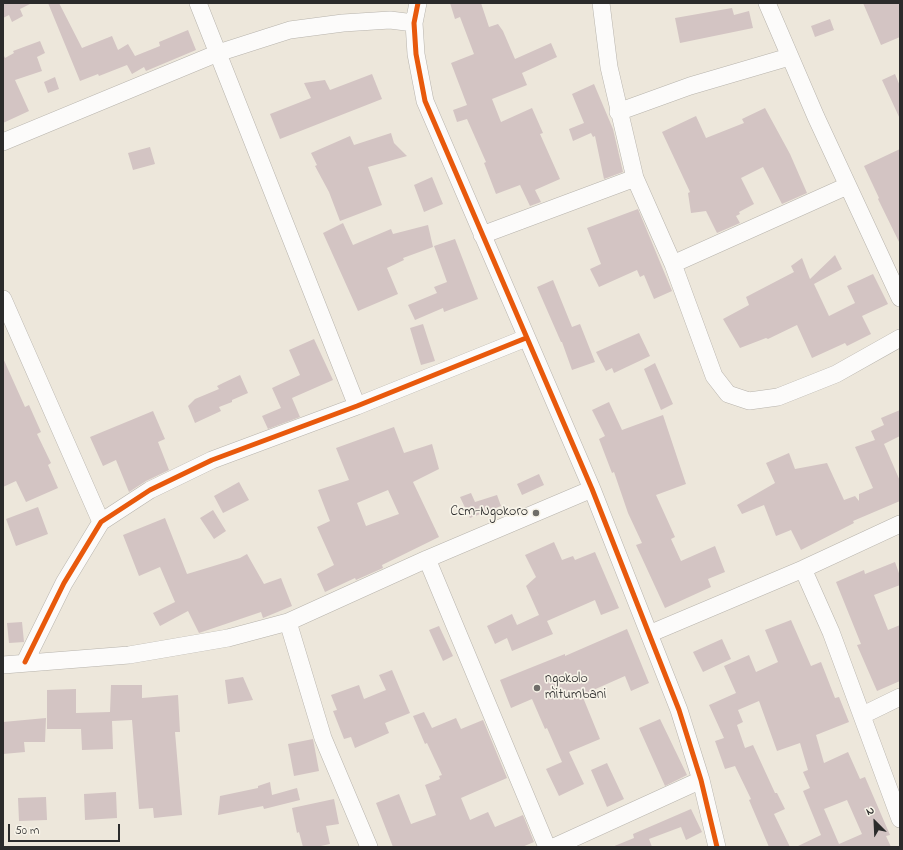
<!DOCTYPE html>
<html>
<head>
<meta charset="utf-8">
<style>
	body { margin:0 }
	#map { position:relative; width:903px; height:850px; overflow:hidden; background:#ede7db; font-family:"Indie Flower",sans-serif }
	canvas { display:block }
	.frame { position:absolute; inset:0; border:4px solid #2b2b2b; pointer-events:none }
	.north { position:absolute; left:855px; top:802px; width:40px; height:40px; -webkit-text-stroke:3px #f7f3e8; paint-order:stroke; rotate:336deg; font-size:11px; font-weight:700; line-height:16px; text-align:center; color:#2b2b2b }
	.north::after { content:''; display:block; margin:auto; width:14px; height:18px; background:#2b2b2b; clip-path:polygon(50% 0,100% 100%,50% 72%,0 100%) }
	.scale { position:absolute; left:8px; top:824px; width:112px; height:18px; box-sizing:border-box; border:2px solid #2b2b2b; border-top:0; padding-left:5px; font-size:12px; line-height:14px; white-space:nowrap; color:#2b2b2b; -webkit-text-stroke:3px #f7f3e8; paint-order:stroke }
</style>
</head>
<body>
<div id="map">
<canvas width="903" height="850"></canvas>
<div class="frame"></div>
<div class="north">N</div>
<div class="scale">50 m</div>
</div>
<script>
const context = document.querySelector('canvas').getContext('2d');
context.lineJoin = 'round';
function paint(path, color) { context.fillStyle = color; context.fill(path, 'evenodd'); }
const shape = rows => new Path2D(rows.map(r => 'M' + r).join(''));
function stroke(path, color, width, dash) { context.strokeStyle = color; context.lineWidth = width; context.lineCap = dash ? 'butt' : 'round'; context.setLineDash(dash || []); context.stroke(path); }
function label(font, color, halo, rows, align = 'center') {
  context.font = font + ' "Indie Flower",sans-serif'; context.lineWidth = 3.5; context.setLineDash([]); context.textBaseline = 'middle'; context.strokeStyle = halo; context.fillStyle = color; for (const [text, x, y, turn = 0] of rows) {
    context.save(); context.translate(x, y); context.rotate((+turn || 0) * Math.PI / 180); context.textAlign = isNaN(turn) ? turn : align; if (halo) context.strokeText(text, 0, 0); context.fillText(text, 0, 0); context.restore();
  }
}
paint(shape([
	[3,3,32,3,20,9,23,16,12,22,9,15,3,18],
	[48,3,59,3,82,48,112,36,118,50,128,44,135,56,160,46,159,42,188,30,196,50,146,71,144,67,132,74,127,65,99,76,98,74,80,81],
	[450,3,481,3,489,27,498,24,503,31,515,59,551,43,557,57,522,73,527,85,492,99,501,122,532,108,543,133,540,134,560,179,535,190,541,202,530,206,520,185,496,194,484,163,486,162,467,119,457,122,453,110,467,105,451,63,474,54,460,17,455,19],
	[863,3,900,3,900,37,881,45],
	[732,8,734,15,749,11,753,28,680,43,675,18],
	[830,19,834,30,815,37,811,26],
	[40,41,45,53,37,57,42,71,15,80,29,111,3,123,3,54,5,58,14,53,13,51],
	[372,74,382,99,280,139,270,114,311,98,304,83,325,80,330,90],
	[895,74,900,86,900,119,882,80],
	[55,77,59,89,48,93,44,82],
	[594,84,613,129,623,172,604,179,595,136,593,137,591,133,573,141,569,129,584,123,572,94],
	[765,108,790,154,807,193,782,204,763,167,741,178,754,204,739,212,740,214,736,216,740,223,717,233,706,211,691,213,688,193,690,192,662,132,696,116,706,138,744,123,742,119],
	[391,133,394,143,407,156,368,167,382,205,340,221,329,192,315,166,317,165,311,153,350,136,354,145],
	[150,147,155,164,133,170,128,153],
	[900,149,900,244,878,199,879,198,864,166],
	[432,177,443,204,424,212,414,185],
	[638,209,672,291,654,299,644,275,640,277,637,270,599,287,590,269,601,264,587,228],
	[343,223,353,245,391,229,393,234,428,225,433,247,403,258,404,260,387,268,398,294,358,311,323,233],
	[455,239,478,299,444,312,443,308,415,320,408,305,437,293,434,287,447,282,434,246],
	[835,255,842,269,814,284,829,316,855,303,847,286,873,274,888,304,862,316,871,334,847,346,845,343,812,358,797,325,768,339,766,338,740,348,723,319,749,305,746,297,794,272,791,266,802,258,810,279],
	[553,280,572,327,580,324,595,362,572,370,562,342,561,342,537,287],
	[423,324,435,361,421,365,410,328],
	[639,333,650,356,614,373,612,368,606,371,596,352],
	[314,339,333,380,292,398,300,417,268,429,262,416,281,408,272,388,300,375,289,350],
	[3,358,25,407,29,405,41,432,37,434,51,463,48,465,58,488,26,502,16,481,3,487],
	[655,363,673,404,661,410,644,369],
	[240,375,248,393,232,400,232,402,219,407,221,411,195,423,188,406,195,399,219,389,217,386,223,383],
	[609,402,622,430,663,415,686,484,656,495,675,537,671,539,681,561,715,546,725,572,708,579,711,587,665,608,636,545,642,543,628,513,614,472,612,473,599,439,605,436,592,410],
	[900,410,900,436,884,444,900,481,900,501,853,521,854,523,801,550,791,530,776,536,764,505,742,514,737,505,775,483,766,463,789,453,795,469,827,463,844,500,855,496,859,501,859,494,873,488,855,447,875,440,871,431,884,425,881,418],
	[153,411,165,439,158,442,169,470,146,481,129,492,116,460,103,466,90,437],
	[394,427,404,453,432,444,439,469,413,482,439,537,382,565,383,568,356,580,355,578,325,592,317,574,334,565,317,527,330,521,318,490,349,480,336,448],
	[388,490,399,514,366,526,357,503],
	[539,474,544,485,522,495,517,484],
	[239,482,249,500,223,513,214,496],
	[471,493,475,502,497,495,501,506,470,518,460,497],
	[38,507,48,534,16,546,6,519],
	[213,510,226,531,214,539,200,518],
	[165,518,187,574,240,558,247,554,264,584,281,578,292,606,263,618,261,612,199,633,188,611,160,626,153,613,175,602,160,567,139,576,123,535],
	[554,542,562,560,573,556,575,560,595,552,619,608,601,615,595,600,547,621,553,634,512,651,507,638,495,644,487,626,512,614,517,625,539,615,526,586,536,577,525,555],
	[895,562,900,576,900,585,874,595,888,630,900,625,900,681,877,691,857,645,861,644,836,582,864,570,865,574],
	[791,620,811,666,821,662,835,698,839,697,849,722,816,735,824,763,848,752,860,779,865,777,890,835,886,836,891,847,796,847,821,835,803,791,810,788,803,772,808,770,800,743,777,751,759,701,738,710,743,722,737,725,745,748,753,745,775,793,777,793,785,809,774,814,790,847,769,847,749,800,751,799,735,766,725,769,715,741,724,738,709,705,736,693,724,666,749,655,756,672,778,662,765,630],
	[847,800,862,834,839,844,824,809],
	[22,622,24,642,9,643,7,623],
	[439,626,453,656,443,661,429,630],
	[627,629,649,683,631,691,625,676,582,695,600,739,569,752,584,784,559,796,546,769,562,762,547,728,545,729,532,699,511,708,500,680,565,654,565,656],
	[722,639,731,659,703,672,693,652],
	[392,670,410,713,385,723,389,733,355,748,351,737,344,739,333,711,337,710,331,695,359,685,364,699,386,690,379,675],
	[243,677,253,700,228,704,225,680],
	[111,685,142,685,142,698,178,695,180,732,175,732,182,815,154,818,153,808,139,809,132,720,112,721,113,749,82,750,81,729,47,729,47,690,76,689,76,713,110,712],
	[424,712,432,728,456,718,461,729,483,720,507,778,461,798,470,820,488,812,495,827,523,815,534,842,522,847,393,847,376,803,399,794,411,824,436,815,425,785,440,779,439,776,442,775,427,743,425,744,413,716],
	[46,718,45,742,24,742,25,752,3,754,3,722],
	[660,719,687,775,665,786,639,728],
	[313,739,319,771,294,776,288,744],
	[607,763,624,799,607,807,591,770],
	[270,782,272,795,297,788,300,800,264,809,263,806,218,815,220,796,258,788,258,786],
	[116,792,117,818,85,820,84,794],
	[46,797,47,820,19,821,18,798],
	[334,799,339,824,326,826,330,844,316,847,303,847,299,832,297,833,292,808],
	[691,809,702,832,686,840,681,827,649,839,652,847,612,847,634,838,633,834]
]), '#d3c4c3');
const minor = shape([
	[198,3,357,406],
	[418,3,414,23,416,54,425,101,592,489,679,710,701,780,717,847],
	[601,3,609,67,635,178,673,264,714,376,728,394,749,401,778,397,836,374,900,338],
	[767,3,816,117,900,298],
	[618,112,690,86,789,57],
	[3,142,218,53,290,30,343,23,390,20,414,23],
	[482,235,635,178],
	[673,264,847,186],
	[3,299,101,522],
	[427,559,547,847],
	[803,569,831,632,900,819],
	[288,622,323,738,369,847],
	[649,634,803,569,900,524],
	[25,662,64,583,101,522,150,490,212,460,357,406,526,338],
	[3,665,129,655,228,638,288,622,427,559,592,489],
	[863,715,900,697],
	[554,847,701,780]
]);
stroke(minor, '#b7b3ac', 18);
stroke(minor, '#fcfbfa', 17);
stroke(shape([
	[418,3,414,23,416,54,425,101,592,489,679,710,701,780,717,847],
	[25,662,64,583,101,522,150,490,212,460,357,406,526,338]
]), '#e8590c', 5);
for (const [x, y, r, color] of [
	[536,513,4,"#6f6d69"],
	[537,688,4,"#6f6d69"]
]) { const dot = new Path2D(); dot.arc(x, y, r, 0, 2 * Math.PI); context.fillStyle = color; context.fill(dot); stroke(dot, '#f7f3e8', 1.5); }
label('14px', '#2b2b2b', '#f7f3e8', [
	["Ccm-Ngokoro",528,513],
	["ngokolo",545,680,"left"],
	["mitumbani",545,696,"left"]
], 'right');
</script>
</body>
</html>
